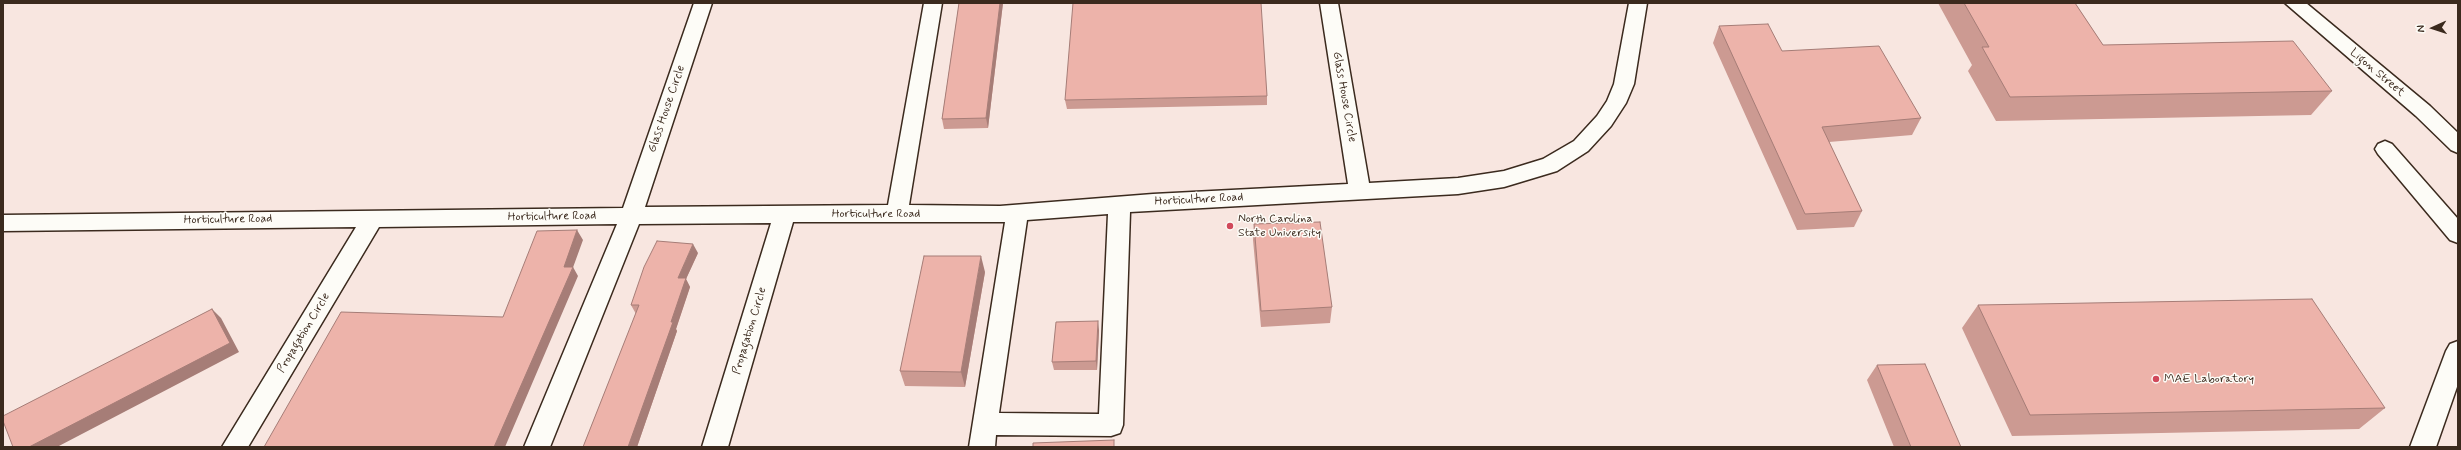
<!DOCTYPE html>
<html>
<head>
<meta charset="utf-8">
<style>
	body { margin:0 }
	#map { position:relative; width:2461px; height:450px; overflow:hidden; background:#fdfcf7; font-family:Mynerve,sans-serif }
	canvas { display:block }
	.frame { position:absolute; inset:0; border:4px solid #3b2a1e; pointer-events:none }
	.north { position:absolute; left:2413px; top:8px; width:40px; height:40px; -webkit-text-stroke:3px #fdfcf7; paint-order:stroke; rotate:267deg; font-size:11px; font-weight:700; line-height:16px; text-align:center; color:#3b2a1e }
	.north::after { content:''; display:block; margin:auto; width:14px; height:18px; background:#3b2a1e; clip-path:polygon(50% 0,100% 100%,50% 72%,0 100%) }
</style>
</head>
<body>
<div id="map">
<canvas width="2461" height="450"></canvas>
<div class="frame"></div>
<div class="north">N</div>
</div>
<script>
const context = document.querySelector('canvas').getContext('2d');
context.lineJoin = 'round';
function paint(path, color) { context.fillStyle = color; context.fill(path, 'evenodd'); }
const shape = rows => new Path2D(rows.map(r => 'M' + r).join(''));
function stroke(path, color, width, dash) { context.strokeStyle = color; context.lineWidth = width; context.lineCap = dash ? 'butt' : 'round'; context.setLineDash(dash || []); context.stroke(path); }
function label(font, color, halo, rows, align = 'center') {
  context.font = font + ' Mynerve,sans-serif'; context.lineWidth = 3; context.setLineDash([]); context.textBaseline = 'middle'; context.strokeStyle = halo; context.fillStyle = color; for (const [text, x, y, turn = 0] of rows) {
    context.save(); context.translate(x, y); context.rotate((+turn || 0) * Math.PI / 180); context.textAlign = isNaN(turn) ? turn : align; if (halo) context.strokeText(text, 0, 0); context.fillText(text, 0, 0); context.restore();
  }
}
paint(shape([
	[3,3,2457,3,2458,447,3,447]
]), '#f8e6e0');
const lane = shape([
	[694,3,712,3,645,207,888,205,924,3,942,3,909,205,1000,206,1153,194,1348,184,1320,3,1338,3,1369,183,1458,178,1504,171,1543,159,1574,141,1597,116,1607,101,1614,84,1629,3,1647,3,1634,84,1626,103,1611,126,1588,151,1557,171,1504,187,1458,194,1130,212,1123,425,1120,433,1111,436,996,435,995,447,969,447,1005,222,793,222,728,447,702,447,771,223,639,224,550,447,524,447,617,224,379,227,248,447,222,447,356,227,3,231,3,215,623,208,694,3],
	[1108,214,1099,414,999,413,1027,220,1108,214],
	[2385,141,2392,144,2458,219,2458,243,2450,240,2378,154,2375,149,2378,144,2385,141],
	[2458,341,2458,384,2436,447,2410,447,2446,351,2450,344,2458,341]
]);
const street = shape([
	[2285,3,2306,3,2430,106,2458,133,2458,153,2451,150,2416,116,2285,3]
]);
stroke(lane, '#3b2a1e', 3);
stroke(street, '#3b2a1e', 3);
paint(lane, '#fdfcf7');
paint(street, '#fdfcf7');
paint(shape([
	[959,3,1003,3,988,128,944,129,942,119],
	[1938,3,2075,3,2103,45,2332,91,2311,115,1996,121,1968,71,1972,65],
	[1719,26,1782,51,1921,118,1912,135,1829,142,1862,211,1854,227,1797,230,1713,43],
	[1267,96,1267,105,1067,109,1065,100],
	[1254,224,1332,307,1330,323,1261,327,1253,240],
	[698,253,686,279,690,287,676,329,677,331,637,447,583,447,636,314,631,305],
	[985,272,965,387,905,386,900,371],
	[1978,305,2385,408,2359,429,2012,436,1962,328],
	[1099,330,1097,370,1054,370,1052,362],
	[1877,365,1961,447,1894,447,1867,380]
]), '#cc9a92');
paint(shape([
	[1000,3,1003,3,988,128,986,118],
	[577,230,583,240,571,273,573,267,578,276,505,447,494,447],
	[693,244,698,253,686,279,690,287,676,329,677,331,637,447,628,447,671,322,678,278],
	[981,256,985,272,965,387,961,372],
	[212,309,221,318,239,352,57,447,29,447],
	[1098,321,1099,330,1097,370,1096,361]
]), '#a67d77');
const building = shape([
	[959,3,1000,3,986,118,942,119,959,3],
	[1073,3,1261,3,1267,96,1065,100,1073,3],
	[1964,3,2075,3,2103,45,2293,41,2332,91,2010,97,1982,47,1989,47,1964,3],
	[1768,24,1782,51,1879,46,1921,118,1822,127,1862,211,1805,214,1719,26,1768,24],
	[1320,222,1332,307,1261,311,1254,224,1320,222],
	[577,230,564,267,573,267,494,447,264,447,341,312,503,317,537,231,577,230],
	[657,241,693,244,678,278,686,278,671,322,673,322,628,447,583,447,639,305,631,305,644,267,657,241],
	[924,256,981,256,961,372,900,371,924,256],
	[2312,299,2385,408,2030,415,1978,305,2312,299],
	[212,309,230,343,29,447,13,447,3,421,3,416,212,309],
	[1098,321,1096,361,1052,362,1056,322,1098,321],
	[1925,364,1961,447,1911,447,1877,365,1925,364],
	[1114,440,1114,447,1033,447,1033,443,1114,440]
]);
paint(building, '#edb3aa');
stroke(building, '#a67d77', 1);
for (const [x, y, r, color] of [
	[1230,226,4,"#d1495b"],
	[2156,379,4,"#d1495b"]
]) { const dot = new Path2D(); dot.arc(x, y, r, 0, 2 * Math.PI); context.fillStyle = color; context.fill(dot); stroke(dot, '#fdfcf7', 1.5); }
label('12px', '#3b2a1e', '#fdfcf7', [
	["Ligon Street",2377,73,40],
	["Glass House Circle",1344,97,80],
	["Glass House Circle",667,109,-71],
	["Horticulture Road",1199,200,-3],
	["Horticulture Road",876,214],
	["Horticulture Road",552,217,-1],
	["Horticulture Road",228,220,-1],
	["Propagation Circle",750,331,-73],
	["Propagation Circle",304,333,-59]
]);
label('12px', '#3b2a1e', '#fdfcf7', [
	["North Carolina",1238,219],
	["State University",1238,233],
	["MAE Laboratory",2164,379]
], 'left');
</script>
</body>
</html>
